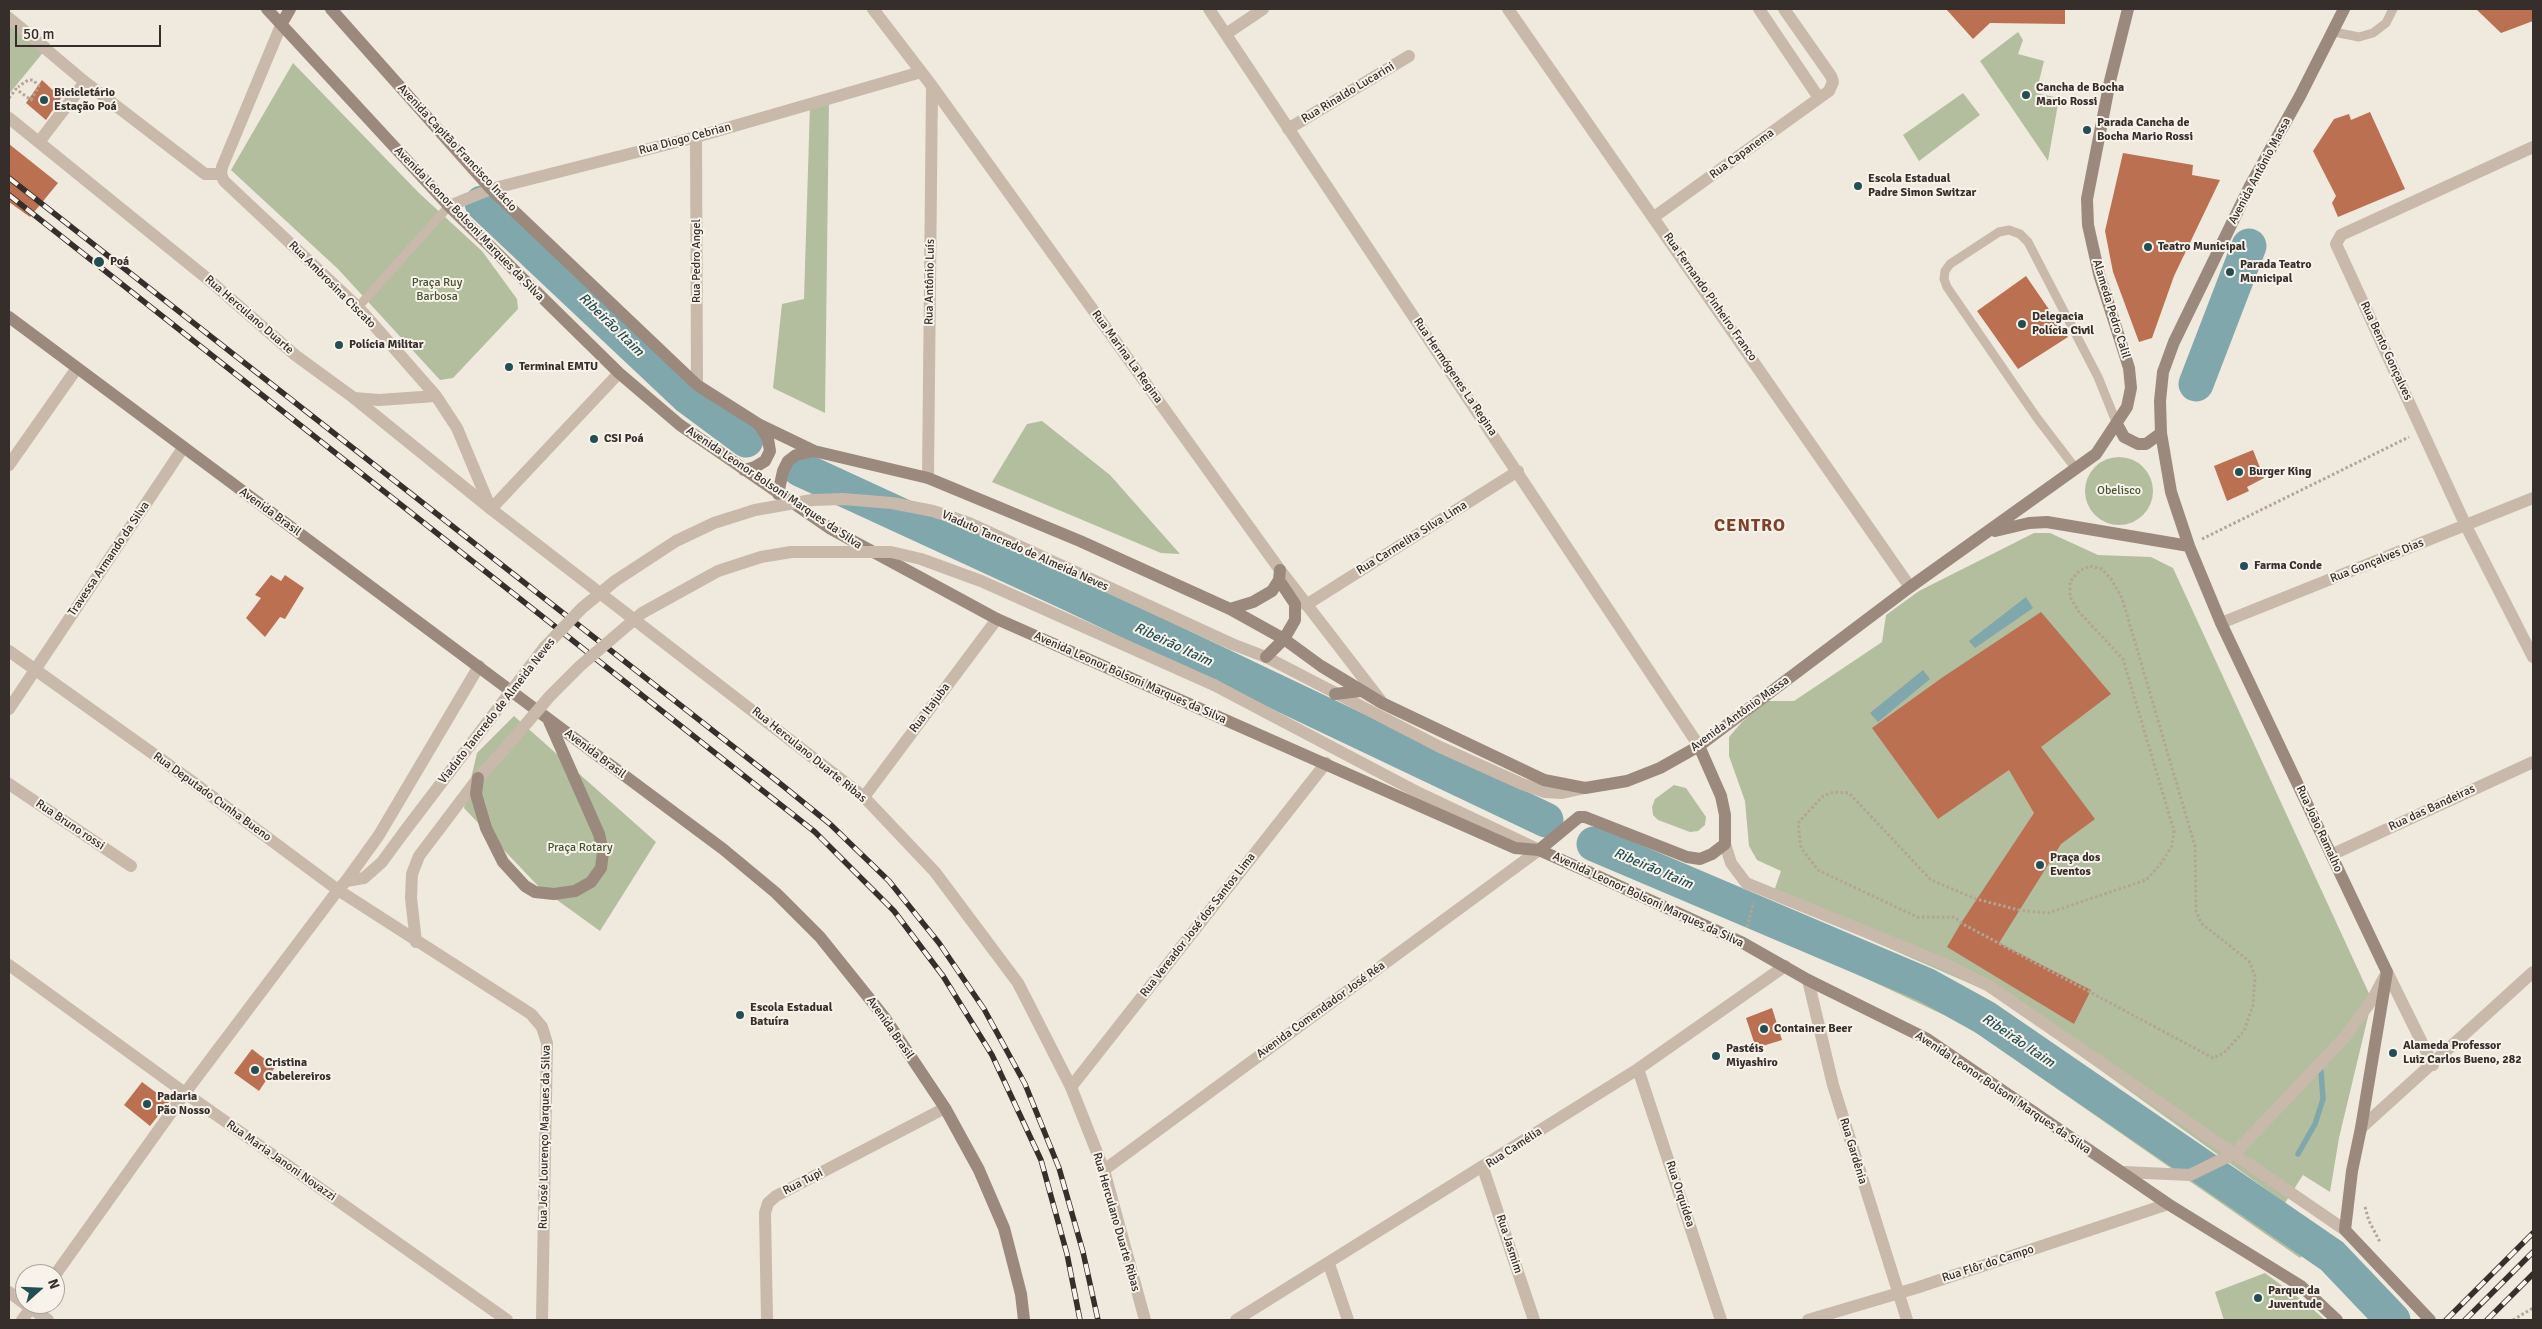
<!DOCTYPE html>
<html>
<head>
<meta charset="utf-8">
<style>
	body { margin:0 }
	#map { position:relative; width:2542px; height:1329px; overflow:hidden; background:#f0e9de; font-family:Signika,sans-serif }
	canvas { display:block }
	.frame { position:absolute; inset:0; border:10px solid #362e2a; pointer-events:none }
	.north { position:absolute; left:15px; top:1264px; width:50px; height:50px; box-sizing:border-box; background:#f8f3ea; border:1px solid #aaa49d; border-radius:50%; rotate:70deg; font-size:14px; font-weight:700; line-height:20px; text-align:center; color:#362e2a }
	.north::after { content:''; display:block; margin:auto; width:18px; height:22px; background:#234f54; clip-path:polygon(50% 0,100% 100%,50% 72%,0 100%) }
	.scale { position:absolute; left:15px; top:25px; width:146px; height:22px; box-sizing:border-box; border:2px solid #362e2a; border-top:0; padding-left:6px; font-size:15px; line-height:18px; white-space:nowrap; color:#362e2a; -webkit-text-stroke:4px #f8f3ea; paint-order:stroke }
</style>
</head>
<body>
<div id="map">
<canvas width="2542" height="1329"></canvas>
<div class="frame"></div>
<div class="north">N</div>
<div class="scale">50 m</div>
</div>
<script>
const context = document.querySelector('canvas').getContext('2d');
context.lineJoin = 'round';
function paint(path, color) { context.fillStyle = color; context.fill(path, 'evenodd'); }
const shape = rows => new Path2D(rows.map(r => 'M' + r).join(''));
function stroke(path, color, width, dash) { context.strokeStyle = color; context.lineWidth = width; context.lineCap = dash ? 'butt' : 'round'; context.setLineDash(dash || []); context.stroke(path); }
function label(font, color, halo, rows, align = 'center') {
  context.font = font + ' Signika,sans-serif'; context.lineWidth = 4; context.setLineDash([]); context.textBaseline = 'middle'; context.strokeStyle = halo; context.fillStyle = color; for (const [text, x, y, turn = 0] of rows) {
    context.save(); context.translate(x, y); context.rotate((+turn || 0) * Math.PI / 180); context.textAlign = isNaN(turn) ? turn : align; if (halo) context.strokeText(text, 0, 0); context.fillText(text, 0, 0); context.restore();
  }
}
paint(shape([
	[9,11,50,44,9,94],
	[2018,32,2023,40,2018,54,2044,61,2036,93,2059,98,2048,161,1980,61],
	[293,63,419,193,482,251,517,299,518,309,453,378,440,380,338,269,231,170],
	[1963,93,1980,115,1919,161,1903,135],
	[829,99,825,413,773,388,782,304,804,299,810,105],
	[1042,421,1110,475,1180,554,1161,553,992,482,1027,424],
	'2085 491a34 34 0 1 1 68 0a34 34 0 1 1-68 0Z',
	[2034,533,2050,533,2098,555,2151,557,2173,568,2372,1000,2339,1138,2330,1192,2303,1175,2285,1203,1996,995,1772,897,1781,871,1757,860,1749,846,1745,801,1729,756,1729,737,1742,722,1766,701,1794,701,1882,642,1886,615,1919,591],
	[514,716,656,842,600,931,539,887,464,808,477,753],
	[1674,785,1686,788,1706,817,1705,825,1698,831,1690,832,1658,820,1653,815,1652,807,1655,799],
	[1753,917,1949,1005,1973,1019,2304,1253,2300,1258,1978,1034,1946,1016,1750,924],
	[2265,1273,2307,1304,2325,1320,2224,1320,2215,1292]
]), '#b3be9f');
paint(shape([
	[2026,597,2033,608,1975,648,1969,641],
	[1923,670,1930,679,1878,722,1870,713]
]), '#80a7ab');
stroke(shape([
	[2298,1154,2315,1124,2323,1099,2321,1071]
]), '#80a7ab', 5.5);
stroke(shape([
	[482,203,688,397,746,440],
	[2196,384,2249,246],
	[800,469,1069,593,1546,820],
	[1594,844,1926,985,1984,1017,2332,1256,2393,1320]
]), '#80a7ab', 35);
paint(shape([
	[1946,9,2065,9,2065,24,1990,23,1973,39],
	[2476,9,2533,9,2533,21,2501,33],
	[42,80,61,98,46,120,26,103],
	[2370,112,2405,189,2338,217,2332,203,2336,196,2313,151,2334,119,2349,114,2351,120],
	[9,144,58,183,30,217,9,202],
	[2123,153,2193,165,2192,175,2220,180,2174,276,2152,338,2139,342,2113,272,2105,231],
	[2026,276,2068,337,2018,369,1977,311],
	[2253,450,2264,478,2247,487,2249,491,2227,501,2214,466],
	[271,575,281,581,285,575,304,588,285,619,280,617,265,637,246,618,261,598,255,595],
	[2041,612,2111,694,2041,747,2095,819,2061,844,1999,943,2091,990,2074,1024,1947,947,1961,923,2034,813,2009,770,1938,819,1872,728,1943,677],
	[1772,1008,1782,1040,1756,1048,1746,1018],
	[252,1049,275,1067,259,1091,234,1073],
	[142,1082,169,1102,150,1126,124,1105]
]), '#bb7051');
stroke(shape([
	[9,98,16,89,31,100,39,86,33,80,28,80,18,87],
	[2202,539,2409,437],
	[2090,566,2102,569,2111,579,2122,598,2195,846,2196,911,2201,923,2249,961,2255,976,2253,1005,2244,1031,2224,1053,2213,1058,1961,923,1955,917,1917,917,1818,870,1801,848,1798,823,1823,796,1834,792,1849,793,1931,880,1976,899,2019,910,2048,913,2146,880,2160,865,2172,846,2174,831,2123,659,2079,612,2070,597,2070,582,2079,571,2090,566],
	[1747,927,1754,902],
	[2365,1207,2369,1221,2380,1242],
	[2513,1320,2533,1308]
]), '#b3a495', 3, [2.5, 2.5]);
stroke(shape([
	[2334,32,2359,37,2373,33,2386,23,2393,9],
	[358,307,449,206],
	[2076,469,2037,418,1947,287,1944,279,1945,271,1950,264,1999,232,2009,230,2020,234,2028,242,2098,377,2117,424]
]), '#c8b9ab', 9);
stroke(shape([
	[9,18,85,82,205,174,221,174],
	[39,142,85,82]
]), '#c8b9ab', 12);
stroke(shape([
	[873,9,932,86,1280,570,1381,701],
	[1209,9,1699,746],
	[1508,9,1910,587],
	[1759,9,1819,98],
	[282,23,222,167,221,174,224,181,358,307,436,396,457,428,491,509,619,373],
	[1226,34,1263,9],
	[1288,129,1409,56],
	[696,137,697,385],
	[2533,147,2341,235,2336,244,2466,526,2533,657],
	[449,206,491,189,696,137,921,72],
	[1654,217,1829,91,1833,82,1831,76,1784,9],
	[354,398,379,400,436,396],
	[9,465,77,368],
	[928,478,932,86],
	[1306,605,1518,471],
	[2221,623,2533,498],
	[9,651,190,780,338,890],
	[9,709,183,448],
	[9,784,131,866],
	[864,797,997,619],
	[1725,844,1731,863,1746,883,1945,964,1989,986,2345,1230],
	[2331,855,2533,762],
	[346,881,379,835,479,666],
	[9,965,185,1093,507,1320],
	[2387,972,2433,1065],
	[1638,1069,1721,1320],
	[1071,1087,1326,763],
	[2361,1128,2533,972],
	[1483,1168,1534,1320],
	[1104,1170,1539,850],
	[2123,1172,2190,1175,2235,1153,2345,1037,2372,1000,2386,974],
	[1329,1264,1348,1320],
	[9,1292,25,1304],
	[25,1304,48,1320],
	[767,1320,765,1213,768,1203,776,1196,945,1108],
	[1236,1320,1638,1069,1785,966],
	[1808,1320,1916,1288,2168,1204]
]), '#c8b9ab', 12);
stroke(shape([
	[9,118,209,280,295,355,354,398,491,509,864,797,935,872,1018,983,1071,1087,1104,1170,1145,1320],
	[1232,644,1266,657,1440,747,1522,784,1545,792,1562,793,1585,788],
	[1214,685,1419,793,1537,849],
	[338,890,531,1014,542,1027,547,1043,542,1320],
	[416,942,411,898,412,874,419,856,478,778,501,753],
	[1808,980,1833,1085,1907,1320],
	[55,1275,185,1093,338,890,346,881,364,878,382,862,404,832],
	[22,1320,34,1304]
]), '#c8b9ab', 12);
stroke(shape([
	[267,9,449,206,619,373,680,425,831,529,997,619,1515,848,1539,850,1593,874,1743,943,1808,980,1927,1039,2168,1204,2301,1286,2337,1320],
	[331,9,491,189,697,385,760,425,814,451,928,478,1080,541,1230,609,1284,639,1321,666,1382,703,1544,780,1585,788,1627,781,1660,768,1699,746,1910,587,2096,454,2127,407,2131,388,2129,368,2099,274,2088,225,2087,199,2110,81,2128,9],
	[2344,9,2300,96,2250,186,2174,342,2163,372,2160,401,2161,433,2171,492,2189,546,2221,623,2387,972,2361,1128,2352,1171,2345,1230,2430,1320],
	[282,23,290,9],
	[9,317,723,849,776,893,820,937,885,1018,945,1108,979,1170,1004,1228,1021,1294,1024,1320],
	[2117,424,2124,437,2138,444,2146,444,2161,433],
	[744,470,755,467,765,461,770,451,768,439,760,426],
	[778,494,783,471,788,461,796,455,814,451],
	[1995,531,2029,523,2047,522,2189,546],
	[1230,609,1253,602,1272,591,1279,580,1280,570],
	[1266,657,1284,639,1295,620,1295,604,1279,580],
	[1335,694,1360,691],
	[478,778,476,794,486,828,503,862,525,886,535,892,554,894,575,891,591,882,601,868,603,852,599,834,549,721],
	[1539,850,1579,817,1585,817,1687,857,1700,859,1712,854,1725,844,1725,815,1721,796,1699,746]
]), '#9b897d', 12);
const rail = shape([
	[9,178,777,781,830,824,889,881,939,943,984,1009,1025,1084,1059,1168,1083,1252,1098,1320],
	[9,195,815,832,894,911,943,976,992,1055,1041,1160,1067,1254,1080,1320],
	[2446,1320,2533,1233],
	[2465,1320,2533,1252],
	[2487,1320,2533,1274]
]);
stroke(rail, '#362e2a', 5.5);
stroke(rail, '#f8f3ea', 4, [11]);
stroke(shape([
	[501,753,550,696,580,666,642,613,718,571,761,557,791,552,891,552,921,559,981,581,1214,685],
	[404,832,544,648,582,608,615,581,676,541,714,523,755,510,812,500,843,499,892,503,933,511,969,523,1232,644]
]), '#c8b9ab', 12);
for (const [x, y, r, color] of [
	[2026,95,5,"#234f54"],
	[44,100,5,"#234f54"],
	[2087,130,5,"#234f54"],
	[1858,186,5,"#234f54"],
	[2148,247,5,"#234f54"],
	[99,262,6,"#234f54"],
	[2230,272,5,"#234f54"],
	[2022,324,5,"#234f54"],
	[339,345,5,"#234f54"],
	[509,367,5,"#234f54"],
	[594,439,5,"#234f54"],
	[2239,472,5,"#234f54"],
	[2244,566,5,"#234f54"],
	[2040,865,5,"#234f54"],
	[740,1015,5,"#234f54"],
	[1764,1029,5,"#234f54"],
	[2393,1053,5,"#234f54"],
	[1716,1056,5,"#234f54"],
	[255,1070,5,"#234f54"],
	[147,1104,5,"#234f54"],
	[2258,1298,5,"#234f54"]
]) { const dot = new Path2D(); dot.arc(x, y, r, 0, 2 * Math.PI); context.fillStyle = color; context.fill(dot); stroke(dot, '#f8f3ea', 2); }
label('bold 12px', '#362e2a', '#f8f3ea', [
	["Cancha de Bocha",2036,88],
	["Mario Rossi",2036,102],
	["Bicicletário",54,93],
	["Estação Poá",54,107],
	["Parada Cancha de",2097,123],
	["Bocha Mario Rossi",2097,137],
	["Escola Estadual",1868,179],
	["Padre Simon Switzar",1868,193],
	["Teatro Municipal",2158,247],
	["Poá",110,262],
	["Parada Teatro",2240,265],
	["Municipal",2240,279],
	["Delegacia",2032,317],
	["Polícia Civil",2032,331],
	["Polícia Militar",349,345],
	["Terminal EMTU",519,367],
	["CSI Poá",604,439],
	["Burger King",2249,472],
	["Farma Conde",2254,566],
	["Praça dos",2050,858],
	["Eventos",2050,872],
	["Escola Estadual",750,1008],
	["Batuíra",750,1022],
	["Container Beer",1774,1029],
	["Alameda Professor",2403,1046],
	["Luiz Carlos Bueno, 282",2403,1060],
	["Pastéis",1726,1049],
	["Miyashiro",1726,1063],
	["Cristina",265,1063],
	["Cabelereiros",265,1077],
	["Padaria",157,1097],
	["Pão Nosso",157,1111],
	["Parque da",2268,1291],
	["Juventude",2268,1305]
], 'left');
label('12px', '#362e2a', '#f8f3ea', [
	["Rua Rinaldo Lucarini",1348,93,-31],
	["Rua Diogo Cebrian",685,139,-15],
	["Avenida Capitão Francisco Inácio",457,148,47],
	["Rua Capanema",1742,154,-36],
	["Avenida Antônio Massa",2260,171,-62],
	["Avenida Leonor Bolsoni Marques da Silva",469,224,46],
	["Rua Pedro Angel",697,261,-90],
	["Rua Antônio Luís",930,282,-89],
	["Rua Ambrosina Ciscato",332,285,45],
	["Rua Fernando Pinheiro Franco",1710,297,55],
	["Alameda Pedro Calil",2111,309,73],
	["Rua Herculano Duarte",249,315,41],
	["Rua Bento Gonçalves",2386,351,65],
	["Rua Marina La Regina",1127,357,54],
	["Rua Hermógenes La Regina",1455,377,56],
	["Avenida Leonor Bolsoni Marques da Silva",774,488,34],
	["Avenida Brasil",270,512,36],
	["Rua Carmelita Silva Lima",1412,538,-32],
	["Viaduto Tancredo de Almeida Neves",1025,551,24],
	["Travessa Armando da Silva",109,559,-56],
	["Rua Gonçalves Dias",2377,561,-22],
	["Avenida Leonor Bolsoni Marques da Silva",1130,678,24],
	["Rua Itajuba",930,708,-53],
	["Viaduto Tancredo de Almeida Neves",497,711,-52],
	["Avenida Antônio Massa",1740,714,-36],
	["Avenida Brasil",595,754,37],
	["Rua Herculano Duarte Ribas",809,755,39],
	["Rua Deputado Cunha Bueno",212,797,36],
	["Rua das Bandeiras",2432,808,-25],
	["Rua Bruno rossi",70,825,34],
	["Rua João Ramalho",2319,829,65],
	["Avenida Leonor Bolsoni Marques da Silva",1648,900,25],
	["Rua Vereador José dos Santos Lima",1198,925,-52],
	["Avenida Comendador José Réa",1321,1010,-36],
	["Avenida Brasil",890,1028,55],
	["Avenida Leonor Bolsoni Marques da Silva",2003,1093,34],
	["Rua José Lourenço Marques da Silva",545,1137,-89],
	["Rua Camélia",1514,1148,-33],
	["Rua Gardênia",1853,1151,73],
	["Rua Maria Janoni Novazzi",281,1161,35],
	["Rua Tupi",803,1182,-27],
	["Rua Orquídea",1680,1194,72],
	["Rua Herculano Duarte Ribas",1116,1222,74],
	["Rua Jasmim",1509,1244,72],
	["Rua Flôr do Campo",1988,1264,-18]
]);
label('12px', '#445230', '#f8f3ea', [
	["Praça Ruy",437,283],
	["Barbosa",437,297],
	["Obelisco",2119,491],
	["Praça Rotary",580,848]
]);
label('italic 14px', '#234f54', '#f8f3ea', [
	["Ribeirão Itaim",611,325,44],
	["Ribeirão Itaim",1173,645,25],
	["Ribeirão Itaim",1653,869,23],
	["Ribeirão Itaim",2018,1041,34]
]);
context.letterSpacing = '1px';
label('bold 18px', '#7e422a', '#f8f3ea', [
	["CENTRO",1750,526]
]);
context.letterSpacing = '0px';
</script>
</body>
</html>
